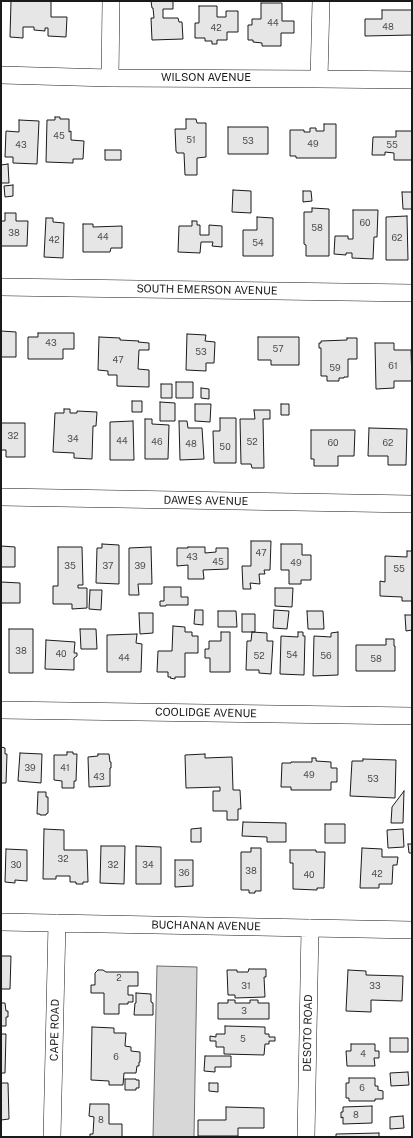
<!DOCTYPE html>
<html>
<head>
<meta charset="utf-8">
<style>
	body { margin:0 }
	#map { position:relative; width:413px; height:1138px; overflow:hidden; background:#fff; font-family:"Public Sans",sans-serif }
	canvas { display:block }
	.frame { position:absolute; inset:0; border:2px solid #1a1a1a; pointer-events:none }
</style>
</head>
<body>
<div id="map">
<canvas width="413" height="1138"></canvas>
<div class="frame"></div>
</div>
<script>
const context = document.querySelector('canvas').getContext('2d');
context.lineJoin = 'round';
function paint(path, color) { context.fillStyle = color; context.fill(path, 'evenodd'); }
const shape = rows => new Path2D(rows.map(r => 'M' + r).join(''));
function stroke(path, color, width, dash) { context.strokeStyle = color; context.lineWidth = width; context.lineCap = dash ? 'butt' : 'round'; context.setLineDash(dash || []); context.stroke(path); }
function label(font, color, halo, rows, align = 'center') {
  context.font = font + ' "Public Sans",sans-serif'; context.lineWidth = 3; context.setLineDash([]); context.textBaseline = 'middle'; context.strokeStyle = halo; context.fillStyle = color; for (const [text, x, y, turn = 0] of rows) {
    context.save(); context.translate(x, y); context.rotate((+turn || 0) * Math.PI / 180); context.textAlign = isNaN(turn) ? turn : align; if (halo) context.strokeText(text, 0, 0); context.fillText(text, 0, 0); context.restore();
  }
}
const water = shape([
	[157,966,197,967,194,1137,153,1137,157,966]
]);
paint(water, '#d7d7d7');
stroke(water, '#6a6a6a', 1);
const building = shape([
	[11,1,51,1,51,17,67,17,66,37,48,36,48,28,45,28,45,31,34,30,34,27,23,27,23,38,10,37,11,1],
	[151,1,173,1,173,9,163,9,163,18,178,18,179,22,182,22,183,39,152,40,151,18,154,18,153,8,152,8,151,1],
	[261,3,282,3,282,21,294,21,294,33,281,33,281,46,262,46,262,43,253,42,253,40,248,40,248,25,252,25,252,19,261,19,261,3],
	[199,6,217,6,217,17,226,17,226,11,238,11,238,32,227,32,227,40,217,40,217,44,212,44,212,41,205,41,205,38,195,38,195,23,199,23,199,6],
	[382,10,412,10,412,35,365,36,365,19,382,19,382,10],
	[55,117,60,117,60,119,69,119,69,132,71,131,71,140,84,141,83,159,73,159,73,163,46,162,47,120,55,120,55,117],
	[186,119,196,119,197,123,206,123,206,157,197,158,197,175,185,175,184,153,177,153,176,151,175,129,186,129,186,119],
	[19,120,39,121,37,164,13,163,13,157,5,157,6,131,19,132,19,120],
	[324,124,336,124,336,158,296,158,296,156,290,156,290,130,304,130,304,132,310,132,310,128,316,128,316,131,324,131,324,124],
	[228,127,268,127,268,154,228,154,228,127],
	[396,131,412,131,412,160,394,160,394,153,385,152,385,155,372,155,373,137,396,137,396,131],
	[105,150,121,150,121,160,105,160,105,150],
	[8,164,9,183,1,183,1,165,8,164],
	[13,185,13,196,5,197,4,186,13,185],
	[233,190,251,191,251,213,232,212,233,190],
	[303,191,311,191,312,201,303,202,303,191],
	[402,192,412,192,412,209,403,209,402,192],
	[312,208,329,209,329,256,306,256,306,245,304,244,304,212,312,212,312,208],
	[353,210,378,210,377,237,374,237,373,259,352,258,352,253,346,253,346,255,334,254,335,236,348,236,348,239,353,239,353,210],
	[5,213,16,213,16,221,28,221,27,246,1,246,1,221,5,221,5,213],
	[407,216,408,260,386,260,386,217,407,216],
	[257,217,273,218,273,256,243,256,243,230,257,230,257,217],
	[46,218,53,218,53,222,64,223,63,258,44,257,46,218],
	[192,221,197,221,197,225,200,225,200,235,209,235,209,225,222,226,222,247,212,246,213,242,201,242,200,253,178,252,179,226,192,226,192,221],
	[83,224,93,224,93,227,122,226,122,248,111,248,110,252,83,252,83,224],
	[1,331,16,332,16,357,1,357,1,331],
	[38,333,74,333,74,349,63,349,63,359,28,359,28,337,38,337,38,333],
	[187,334,206,335,205,341,215,342,214,363,206,363,206,371,186,370,187,334],
	[99,337,120,338,120,340,139,341,138,342,149,343,149,350,139,350,138,369,149,370,149,387,117,386,117,375,108,375,108,371,98,370,99,337],
	[258,337,299,337,299,365,271,365,271,360,258,360,258,337],
	[347,338,357,338,357,359,348,359,348,377,344,377,344,378,339,378,339,381,327,381,327,376,321,376,321,348,319,348,319,343,321,343,321,341,347,340,347,338],
	[375,343,394,343,394,350,411,350,412,381,394,381,394,388,376,389,375,343],
	[176,382,193,382,193,398,176,398,176,382],
	[161,384,172,384,172,398,161,398,161,384],
	[201,388,209,389,209,399,201,398,201,388],
	[132,401,142,401,142,412,132,412,132,401],
	[160,402,175,403,175,421,160,421,160,402],
	[195,404,211,404,210,422,195,421,195,404],
	[281,404,289,404,289,415,281,415,281,404],
	[64,409,70,409,70,413,77,413,77,411,97,412,96,426,93,426,92,459,74,458,74,453,53,452,55,413,64,413,64,409],
	[254,410,270,410,270,419,263,419,264,468,252,468,251,464,241,464,240,419,255,419,254,410],
	[220,418,236,418,236,463,214,463,213,431,220,431,220,418],
	[145,419,152,419,152,424,169,425,168,459,145,459,145,419],
	[133,421,134,460,110,460,110,422,133,421],
	[179,421,187,421,188,428,202,428,204,459,180,460,179,421],
	[1,423,25,423,25,457,6,457,6,450,1,450,1,423],
	[369,428,407,429,406,465,388,465,388,456,368,456,369,428],
	[311,430,355,430,354,456,338,456,338,466,314,466,314,459,311,459,311,430],
	[251,541,271,541,270,570,264,570,265,574,259,574,260,584,250,583,251,589,243,589,242,566,251,566,251,541],
	[102,544,119,545,119,584,96,583,97,548,102,548,102,544],
	[281,544,302,544,302,555,311,555,311,580,301,580,301,584,289,584,289,570,281,570,281,544],
	[1,546,15,547,15,567,1,567,1,546],
	[58,547,82,547,83,585,78,585,78,588,87,588,87,608,72,609,72,604,53,604,53,586,58,586,58,547],
	[151,547,152,584,138,584,139,595,129,595,129,548,151,547],
	[188,547,205,547,205,553,216,552,216,548,228,548,228,569,203,570,204,579,188,579,188,565,177,566,177,548,188,548,188,547],
	[407,551,412,551,412,601,402,601,402,597,380,596,380,581,385,582,385,556,407,557,407,551],
	[1,582,20,583,20,603,1,603,1,582],
	[164,587,181,587,181,597,188,597,188,605,166,605,166,606,160,606,160,601,164,601,164,587],
	[275,588,293,588,292,607,275,606,275,588],
	[90,590,102,590,101,610,89,609,90,590],
	[195,610,203,610,203,625,194,624,195,610],
	[274,610,289,611,287,629,273,628,274,610],
	[218,611,236,611,237,627,218,627,218,611],
	[307,611,323,611,324,629,308,629,307,611],
	[139,613,153,613,153,633,140,634,139,613],
	[242,614,255,614,255,632,242,632,242,614],
	[405,615,412,615,412,630,406,631,405,615],
	[173,626,185,627,185,632,192,632,192,636,198,636,198,653,185,653,185,677,175,677,175,679,170,678,171,677,168,677,168,672,157,672,158,651,172,651,173,626],
	[9,629,33,629,33,673,9,673,9,629],
	[80,629,96,629,97,649,81,649,80,629],
	[221,632,230,632,230,672,210,672,210,658,205,658,205,649,209,649,209,641,221,641,221,632],
	[252,632,267,633,267,641,273,641,271,674,259,673,259,670,246,670,247,641,251,641,252,632],
	[298,632,303,632,303,636,305,636,304,675,280,674,281,636,298,637,298,632],
	[338,632,338,675,313,676,314,636,331,637,331,633,338,632],
	[137,634,136,643,142,644,141,672,107,672,107,635,137,634],
	[386,639,394,639,394,646,395,646,395,671,356,671,356,645,386,645,386,639],
	[46,640,75,642,74,653,77,653,77,656,74,658,74,670,45,669,46,640],
	[1,747,5,748,5,754,7,754,6,783,1,783,1,747],
	[67,752,73,752,73,754,77,754,76,781,74,781,74,788,62,788,62,781,54,780,54,755,67,755,67,752],
	[20,753,42,754,41,783,18,781,20,753],
	[98,754,109,754,110,762,111,762,111,768,110,768,110,786,89,787,88,757,98,756,98,754],
	[205,754,205,758,232,757,233,790,240,790,241,809,238,809,238,820,227,820,227,811,213,811,213,791,220,791,220,787,186,788,185,755,205,754],
	[312,758,316,758,316,761,331,762,331,768,337,768,337,782,331,782,331,790,291,790,291,787,281,787,282,763,291,763,291,762,312,762,312,758],
	[363,759,396,760,395,798,350,796,352,761,363,761,363,759],
	[404,791,403,823,391,823,392,807,404,791],
	[38,792,46,792,46,797,48,797,48,813,46,814,46,815,40,815,40,814,37,814,38,792],
	[243,822,286,823,286,842,267,842,267,837,242,836,243,822],
	[325,824,345,824,345,843,325,843,325,824],
	[201,828,201,842,191,842,191,829,201,828],
	[44,829,64,830,64,850,87,850,88,882,83,882,83,884,76,884,76,882,70,882,70,876,56,876,56,879,43,879,44,829],
	[403,829,404,847,388,848,387,830,403,829],
	[408,844,412,844,412,853,409,853,408,844],
	[101,846,125,846,124,884,100,883,101,846],
	[136,846,161,847,161,884,136,884,136,846],
	[251,848,261,848,261,891,255,891,255,893,249,893,249,890,241,890,241,852,251,852,251,848],
	[362,848,382,849,382,857,398,857,397,865,393,865,392,884,379,884,379,888,360,888,362,848],
	[6,849,27,850,27,881,15,880,15,883,5,882,6,849],
	[290,850,316,850,316,852,325,852,324,888,317,888,317,890,293,889,293,863,290,863,290,850],
	[175,860,193,860,193,886,175,887,175,860],
	[1,956,11,956,10,989,1,989,1,956],
	[249,969,266,969,266,977,264,977,265,997,235,998,235,995,228,995,227,970,237,970,237,972,248,972,249,969],
	[98,970,103,970,106,972,138,972,138,986,128,986,128,995,133,995,133,1002,128,1002,128,1004,119,1004,119,1014,104,1014,104,993,91,993,91,985,95,985,95,973,98,970],
	[348,970,366,971,366,975,403,976,402,1001,371,1000,371,1012,346,1011,348,970],
	[136,993,151,994,151,1002,153,1003,153,1015,134,1015,135,1003,136,1003,136,993],
	[228,1000,235,1000,235,1003,250,1003,250,1000,258,1000,258,1003,269,1003,269,1019,218,1019,218,1003,228,1003,228,1000],
	[1,1003,5,1003,6,1011,8,1011,8,1017,6,1017,6,1026,1,1026,1,1003],
	[225,1026,265,1027,265,1034,269,1034,269,1037,275,1037,275,1041,269,1041,269,1044,265,1044,264,1055,224,1054,224,1047,216,1047,216,1041,210,1041,210,1036,216,1037,216,1034,225,1034,225,1026],
	[92,1027,114,1028,114,1033,126,1033,125,1046,131,1047,131,1051,140,1052,140,1062,139,1062,139,1066,137,1066,136,1073,124,1073,123,1085,109,1085,109,1081,91,1080,92,1027],
	[1,1034,6,1034,5,1073,1,1073,1,1034],
	[390,1038,408,1038,408,1052,390,1052,390,1038],
	[351,1044,375,1044,375,1051,379,1051,379,1058,374,1058,375,1066,347,1066,346,1051,351,1051,351,1044],
	[205,1056,231,1056,231,1067,215,1067,215,1072,204,1071,205,1056],
	[408,1072,409,1085,391,1086,390,1073,408,1072],
	[349,1078,375,1078,375,1086,378,1086,378,1090,383,1091,383,1099,375,1099,375,1101,349,1101,349,1098,346,1098,346,1083,349,1083,349,1078],
	[125,1079,136,1079,136,1080,139,1080,139,1088,136,1088,136,1090,125,1090,125,1079],
	[1,1083,8,1083,9,1119,1,1120,1,1083],
	[209,1083,218,1083,218,1092,209,1091,209,1083],
	[90,1104,109,1104,109,1124,122,1124,122,1137,90,1137,90,1134,93,1134,94,1117,89,1116,90,1104],
	[372,1106,372,1123,343,1124,343,1117,341,1118,341,1112,343,1112,343,1107,372,1106],
	[226,1107,264,1108,264,1128,238,1128,238,1136,198,1136,198,1120,226,1120,226,1107],
	[403,1116,404,1128,390,1129,390,1117,403,1116],
	[379,1133,379,1137,336,1137,336,1134,379,1133]
]);
paint(building, '#e6e6e6');
stroke(building, '#1a1a1a', 1);
const minor = shape([
	[1,75,110,78,319,79,412,80],
	[110,78,111,1],
	[319,79,321,1],
	[1,287,412,293],
	[1,497,412,504],
	[1,710,412,716],
	[1,922,412,930],
	[52,1137,57,923],
	[306,1137,310,928]
]);
stroke(minor, '#1a1a1a', 18);
stroke(minor, '#fff', 17);
label('9px', '#4d4d4d', null, [
	["44",273,23],
	["48",388,27],
	["42",216,28],
	["45",59,136],
	["51",191,140],
	["53",248,141],
	["49",313,144],
	["43",21,145],
	["55",392,145],
	["60",365,223],
	["58",317,228],
	["38",14,233],
	["44",103,237],
	["62",397,238],
	["42",54,240],
	["54",258,243],
	["43",51,343],
	["57",278,349],
	["53",201,352],
	["47",118,360],
	["61",393,366],
	["59",335,368],
	["32",13,436],
	["34",73,439],
	["44",122,441],
	["46",157,442],
	["52",252,442],
	["60",333,443],
	["62",388,443],
	["48",191,444],
	["50",225,447],
	["47",261,553],
	["43",192,557],
	["45",218,562],
	["49",296,563],
	["35",70,566],
	["37",108,566],
	["39",140,566],
	["55",399,569],
	["38",21,651],
	["40",61,654],
	["54",292,655],
	["52",259,656],
	["56",326,656],
	["44",124,658],
	["58",376,659],
	["39",30,768],
	["41",65,768],
	["49",309,775],
	["43",99,777],
	["53",373,779],
	["32",63,859],
	["30",16,865],
	["32",113,865],
	["34",148,865],
	["38",251,871],
	["36",184,873],
	["42",377,874],
	["40",309,875],
	["2",119,978],
	["31",246,986],
	["33",375,986],
	["3",244,1011],
	["5",243,1039],
	["4",363,1054],
	["6",116,1057],
	["6",362,1088],
	["8",356,1115],
	["8",101,1120]
]);
label('11px', '#1a1a1a', '#fff', [
	["WILSON AVENUE",206,78],
	["SOUTH EMERSON AVENUE",207,290,1],
	["DAWES AVENUE",206,501,1],
	["COOLIDGE AVENUE",206,713,1],
	["BUCHANAN AVENUE",206,926,1],
	["CAPE ROAD",55,1030,-89],
	["DESOTO ROAD",308,1033,-89]
]);
</script>
</body>
</html>
